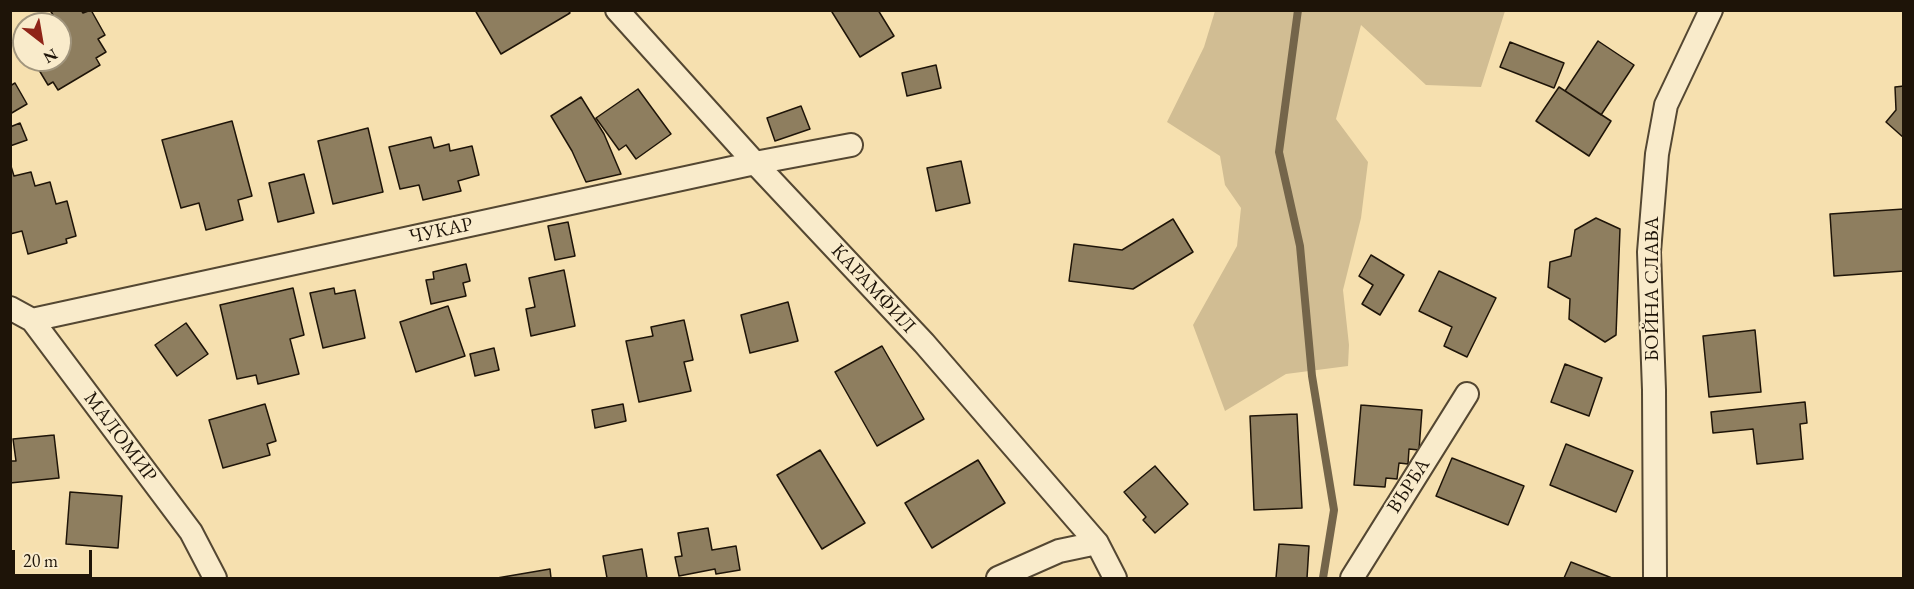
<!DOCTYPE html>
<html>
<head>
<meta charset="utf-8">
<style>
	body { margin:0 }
	#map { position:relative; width:1914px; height:589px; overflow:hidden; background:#f6e0af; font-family:"EB Garamond",serif }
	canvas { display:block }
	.frame { position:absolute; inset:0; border:12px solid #1e1408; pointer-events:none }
	.north { position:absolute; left:12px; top:12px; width:60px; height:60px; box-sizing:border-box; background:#f9ebcb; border:2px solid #a1957d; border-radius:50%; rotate:149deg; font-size:16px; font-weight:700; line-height:24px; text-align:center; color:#1e1408 }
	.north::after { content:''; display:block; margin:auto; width:21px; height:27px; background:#8f2418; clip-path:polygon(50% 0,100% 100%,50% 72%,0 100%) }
	.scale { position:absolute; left:12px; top:550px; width:80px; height:27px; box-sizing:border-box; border:3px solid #1e1408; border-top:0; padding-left:8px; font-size:18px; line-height:21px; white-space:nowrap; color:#1e1408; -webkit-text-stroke:4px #f9ebcb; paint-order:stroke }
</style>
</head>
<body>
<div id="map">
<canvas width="1914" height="589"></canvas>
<div class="frame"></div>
<div class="north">N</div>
<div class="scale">20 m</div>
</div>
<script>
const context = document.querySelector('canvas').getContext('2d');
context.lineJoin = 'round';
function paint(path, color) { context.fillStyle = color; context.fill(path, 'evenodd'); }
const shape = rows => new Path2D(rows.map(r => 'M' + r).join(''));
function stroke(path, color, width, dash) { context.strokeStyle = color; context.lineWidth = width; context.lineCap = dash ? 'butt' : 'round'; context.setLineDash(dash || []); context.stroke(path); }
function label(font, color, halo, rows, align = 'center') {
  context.font = font + ' "EB Garamond",serif'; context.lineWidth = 5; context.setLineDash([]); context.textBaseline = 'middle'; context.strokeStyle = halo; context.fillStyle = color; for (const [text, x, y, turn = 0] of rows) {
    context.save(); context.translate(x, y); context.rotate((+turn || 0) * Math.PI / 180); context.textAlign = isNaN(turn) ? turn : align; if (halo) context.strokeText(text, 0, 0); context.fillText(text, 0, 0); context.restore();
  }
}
paint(shape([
	[1215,11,1505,11,1481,87,1426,85,1361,25,1336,119,1368,162,1361,218,1343,290,1349,345,1348,366,1286,374,1225,411,1193,325,1237,246,1241,208,1225,185,1220,156,1167,122,1204,47]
]), '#d1bd93');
stroke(shape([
	[1298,10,1279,152,1300,246,1312,376,1334,510,1323,578]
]), '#74654a', 8);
const building = shape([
	[50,10,81,10,83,13,91,10,105,35,98,39,106,52,96,58,100,65,58,90,53,82,48,85,33,60,60,60,60,24,38,24,53,15,50,10],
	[475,10,568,10,570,13,501,54,475,10],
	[835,10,878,10,894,36,860,57,832,12,835,10],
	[1598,41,1634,65,1601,115,1565,91,1598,41],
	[1510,42,1564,63,1554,88,1500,67,1510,42],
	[936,65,941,88,907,96,902,73,936,65],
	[15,83,27,104,10,114,10,86,15,83],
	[1904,86,1904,138,1886,122,1896,110,1895,87,1904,86],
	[1559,87,1611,121,1589,156,1536,121,1559,87],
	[638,89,671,134,636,159,626,145,619,150,596,118,638,89],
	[581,97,604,134,621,174,586,182,572,151,551,116,581,97],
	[801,106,810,129,775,141,767,118,801,106],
	[232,121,252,196,238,200,243,220,206,230,199,203,181,208,162,140,232,121],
	[20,123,27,140,10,146,10,127,20,123],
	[368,128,383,192,333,204,318,141,368,128],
	[431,137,434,148,449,144,450,151,472,146,479,175,458,181,461,191,423,200,419,185,400,189,389,147,431,137],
	[961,161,970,203,936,211,927,168,961,161],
	[10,163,14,176,31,172,35,186,50,182,56,204,67,201,76,236,66,239,67,243,28,254,22,231,10,234,10,163],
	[304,174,314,213,278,222,269,183,304,174],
	[1904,209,1904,271,1834,276,1830,214,1904,209],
	[1596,218,1620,229,1616,335,1605,342,1569,319,1570,299,1548,287,1550,262,1571,256,1575,230,1596,218],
	[1173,219,1193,252,1133,289,1069,281,1074,244,1122,250,1173,219],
	[568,222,575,256,555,260,548,226,568,222],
	[1371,255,1404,275,1380,315,1362,304,1373,285,1359,276,1371,255],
	[466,264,470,281,463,283,466,296,431,304,426,280,434,279,433,272,466,264],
	[564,270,575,326,531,336,526,309,535,307,529,278,564,270],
	[1439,271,1496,298,1467,357,1444,346,1452,327,1419,311,1439,271],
	[293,288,304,335,290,339,299,374,258,384,256,375,237,379,220,305,293,288],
	[334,288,335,294,355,290,365,338,323,348,310,293,334,288],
	[788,302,798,341,750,353,741,315,788,302],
	[448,306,465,356,416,372,400,322,448,306],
	[684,320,693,360,684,362,691,391,639,402,626,341,653,336,651,327,684,320],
	[186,323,208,354,177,376,155,345,186,323],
	[1755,330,1761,392,1709,397,1703,336,1755,330],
	[882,346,924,419,877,446,835,372,882,346],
	[494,348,499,370,475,376,470,354,494,348],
	[1565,364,1602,378,1589,416,1551,402,1565,364],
	[1805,402,1807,423,1800,424,1803,459,1757,464,1753,429,1713,433,1711,412,1805,402],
	[265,404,276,441,267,444,270,455,223,468,209,420,265,404],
	[623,404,626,421,595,428,592,410,623,404],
	[1361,405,1422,410,1419,450,1409,449,1408,464,1399,463,1397,479,1386,478,1385,487,1354,485,1361,405],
	[1297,414,1302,508,1254,510,1250,416,1297,414],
	[54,435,59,478,10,483,10,461,16,461,13,439,54,435],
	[1566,444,1633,471,1616,512,1550,485,1566,444],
	[820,450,865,523,822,549,777,475,820,450],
	[1452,458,1524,486,1508,525,1436,496,1452,458],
	[978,460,1005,503,932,548,905,503,978,460],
	[1155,466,1188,504,1155,533,1143,520,1146,517,1124,492,1155,466],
	[70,492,122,496,118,548,66,544,70,492],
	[708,528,712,550,736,546,740,570,716,574,715,569,679,576,675,557,682,556,678,533,708,528],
	[1279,544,1309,546,1307,578,1276,578,1279,544],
	[642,549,647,578,607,578,603,556,642,549],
	[1571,562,1612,578,1564,578,1571,562],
	[550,569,551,578,497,578,550,569]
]);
paint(building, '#8e7e5f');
stroke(building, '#1e1408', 1.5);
const street = shape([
	[617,10,755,163,924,343,1097,543,1115,578],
	[10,308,32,320,191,532,215,578],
	[32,320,755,163,851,145],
	[998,578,1059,551,1097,543],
	[1352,578,1467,394],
	[1655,578,1654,390,1649,252,1657,154,1666,105,1711,10]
]);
stroke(street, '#544732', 26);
stroke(street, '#f9ebcb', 22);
label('20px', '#1e1408', '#f9ebcb', [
	["ЧУКАР",441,231,-12],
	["КАРАМФИЛ",873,289,47],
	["БОЙНА СЛАВА",1653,289,-90],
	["МАЛОМИР",120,437,53],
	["ВЪРБА",1409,486,-57]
]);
</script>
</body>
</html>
